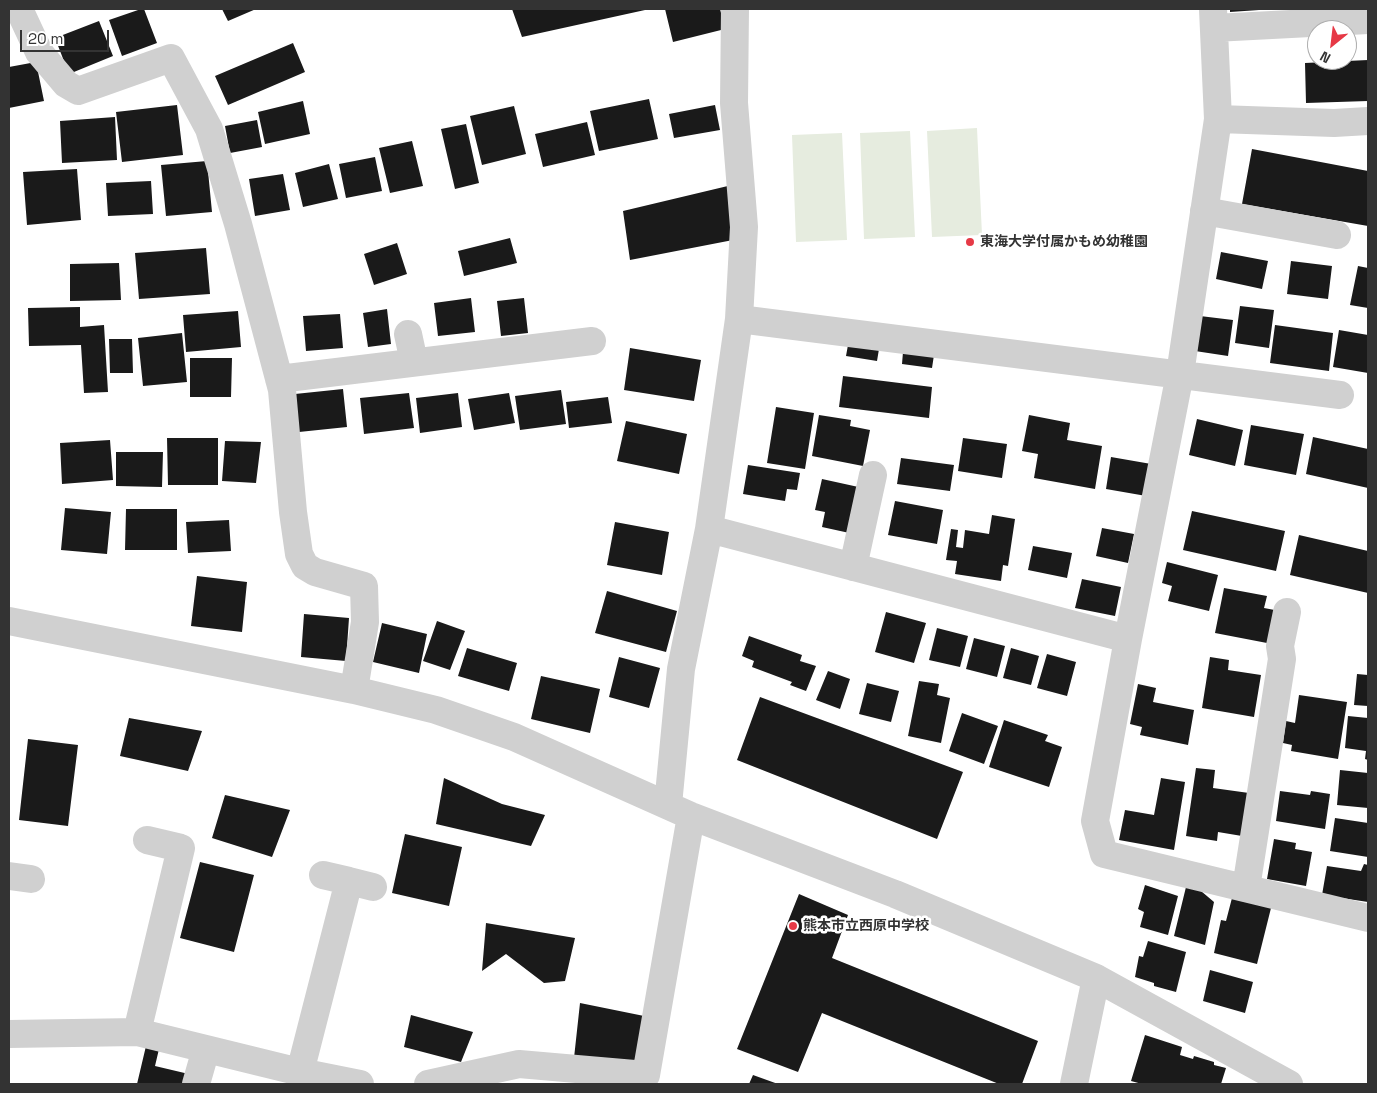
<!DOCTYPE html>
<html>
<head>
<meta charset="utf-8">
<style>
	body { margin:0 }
	#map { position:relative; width:1377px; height:1093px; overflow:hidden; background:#fff; font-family:"Space Grotesk",sans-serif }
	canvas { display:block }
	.frame { position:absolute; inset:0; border:10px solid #333; pointer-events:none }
	.north { position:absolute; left:1307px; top:20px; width:50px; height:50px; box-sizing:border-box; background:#fff; border:1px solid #adadad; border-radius:50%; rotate:209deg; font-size:14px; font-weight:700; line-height:20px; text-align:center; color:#333 }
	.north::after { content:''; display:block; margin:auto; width:18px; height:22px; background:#e63946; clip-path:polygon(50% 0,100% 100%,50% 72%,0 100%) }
	.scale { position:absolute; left:20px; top:30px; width:89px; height:22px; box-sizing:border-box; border:2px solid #333; border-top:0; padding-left:6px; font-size:15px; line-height:18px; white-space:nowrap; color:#333; -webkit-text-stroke:4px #fff; paint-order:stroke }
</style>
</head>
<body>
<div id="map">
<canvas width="1377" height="1093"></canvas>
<div class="frame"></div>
<div class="north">N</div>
<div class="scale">20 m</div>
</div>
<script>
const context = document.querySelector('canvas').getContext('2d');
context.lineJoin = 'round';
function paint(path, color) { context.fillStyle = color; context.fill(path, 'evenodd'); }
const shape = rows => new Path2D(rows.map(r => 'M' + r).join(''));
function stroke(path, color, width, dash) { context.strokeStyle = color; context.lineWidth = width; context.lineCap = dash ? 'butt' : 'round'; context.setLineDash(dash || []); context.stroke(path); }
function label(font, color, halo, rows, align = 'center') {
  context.font = font + ' "Space Grotesk","Noto Sans JP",sans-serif'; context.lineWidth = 5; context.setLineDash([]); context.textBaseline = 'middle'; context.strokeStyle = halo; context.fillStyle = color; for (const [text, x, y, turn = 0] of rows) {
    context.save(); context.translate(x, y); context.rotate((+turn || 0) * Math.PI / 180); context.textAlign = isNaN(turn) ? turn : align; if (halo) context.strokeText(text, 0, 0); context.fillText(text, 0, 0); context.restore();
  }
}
paint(shape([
	[977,128,982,235,932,237,927,131],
	[910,131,915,237,864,239,860,133],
	[842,133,847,240,796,242,792,135]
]), '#e6ecdf');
paint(shape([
	[141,9,144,9,157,43,122,56,109,20],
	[222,9,256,9,228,21],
	[512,9,645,9,645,10,522,37],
	[665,9,720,9,725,29,673,42],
	[1230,9,1259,9,1259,10,1230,12],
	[99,21,113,56,69,74,55,38],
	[293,43,305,72,228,105,215,76],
	[1368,60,1368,101,1306,103,1305,63],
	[36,62,44,101,9,108,9,67],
	[649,99,658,139,599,151,590,111],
	[303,101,310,134,265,144,258,112],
	[177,105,183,155,122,162,116,112],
	[715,105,720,130,674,138,669,114],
	[514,106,526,154,482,165,470,116],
	[115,117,117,160,62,163,60,121],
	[257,120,262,147,230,153,225,126],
	[587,122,595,155,543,167,535,134],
	[466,124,479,183,455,189,441,129],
	[412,141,423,186,390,193,379,148],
	[1252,149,1368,171,1368,226,1242,204],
	[375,157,382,191,346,198,339,164],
	[207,161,212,212,166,216,161,165],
	[329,164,338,199,303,207,295,173],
	[77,169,81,220,27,225,23,172],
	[283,174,290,210,255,216,249,179],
	[151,181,153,214,108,216,106,183],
	[732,185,733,240,630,260,623,211],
	[510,238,517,263,464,276,458,251],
	[397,243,407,274,374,285,364,254],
	[206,248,210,294,139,299,135,253],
	[1221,252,1268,261,1262,289,1216,279],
	[1291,261,1332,266,1328,299,1287,294],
	[119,263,121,300,70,301,70,264],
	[1358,266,1368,268,1368,308,1350,305],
	[471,298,475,332,438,336,434,303],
	[524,298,528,333,501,336,497,301],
	[1240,306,1274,310,1269,348,1235,343],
	[80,307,80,327,104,325,108,392,84,393,81,345,29,346,28,308],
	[387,309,391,344,368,347,363,313],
	[238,311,241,347,186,352,183,315],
	[340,314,343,348,306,351,303,316],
	[1200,316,1233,320,1228,356,1195,351],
	[1275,325,1333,333,1329,371,1270,363],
	[1339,330,1368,335,1368,373,1333,367],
	[182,333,187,382,143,386,138,338],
	[109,339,132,339,133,373,110,373],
	[848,345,879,349,877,361,846,356],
	[630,348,701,360,694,401,624,390],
	[903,352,934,355,932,368,902,364],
	[190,358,232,358,231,397,190,397],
	[843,376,932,387,929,418,839,407],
	[343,389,347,427,299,432,295,394],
	[561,390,566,424,520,430,515,396],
	[409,393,414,428,364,434,360,398],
	[458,393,462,427,420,433,416,398],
	[509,393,515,423,474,430,468,399],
	[608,397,612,423,569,428,566,402],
	[776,407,814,413,805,469,767,463],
	[819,415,851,420,850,426,870,430,863,466,812,456],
	[1029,415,1070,423,1067,440,1102,446,1095,489,1034,478,1038,454,1022,451],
	[1197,419,1243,430,1235,466,1189,455],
	[626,421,687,434,679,474,617,461],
	[1251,425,1304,434,1296,475,1244,465],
	[1313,437,1368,449,1368,488,1306,474],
	[167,438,218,438,218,485,168,485],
	[963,438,1007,444,1002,478,958,471],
	[110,440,113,480,62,484,60,443],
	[225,441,261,442,256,483,222,481],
	[116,452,163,452,162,487,116,486],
	[1111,457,1157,465,1152,497,1106,489],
	[901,458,954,465,950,491,897,484],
	[748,465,800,473,797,490,787,489,785,501,743,494],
	[822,479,863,488,854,534,822,527,825,512,815,510],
	[895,501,943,510,937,544,888,535],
	[65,508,111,512,107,554,61,550],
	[126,509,177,509,177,550,125,550],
	[1192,511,1285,531,1276,571,1183,550],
	[992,515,1015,519,1008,566,1003,565,1001,581,955,574,957,561,946,560,951,529,958,530,956,547,963,548,965,530,989,534],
	[229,520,231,551,188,553,186,522],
	[615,522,669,532,662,575,607,565],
	[1102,528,1134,534,1128,563,1096,556],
	[1299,535,1368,551,1368,593,1290,575],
	[1033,546,1072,553,1067,578,1028,570],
	[1167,562,1218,575,1209,611,1168,601,1172,586,1162,583],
	[197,576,247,582,242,632,191,626],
	[1082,579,1121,587,1115,616,1075,608],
	[1224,588,1267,596,1264,608,1280,611,1267,643,1215,633],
	[607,591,677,611,666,652,595,633],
	[886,612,926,623,914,663,875,652],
	[304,614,349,618,346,661,301,657],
	[437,621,465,631,450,670,423,661],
	[382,623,427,634,419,673,373,662],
	[937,628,968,636,960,667,929,660],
	[749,636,802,655,800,661,816,666,806,691,790,685,792,682,752,667,754,661,742,656],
	[974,638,1005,646,997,677,966,669],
	[467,648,517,663,509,691,458,676],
	[1011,648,1039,656,1031,685,1003,678],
	[1047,654,1076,662,1067,696,1037,688],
	[619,657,660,668,649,708,609,697],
	[1210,657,1229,660,1228,670,1261,675,1254,717,1202,708],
	[828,671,850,679,840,709,816,700],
	[1357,674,1368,675,1368,706,1354,705],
	[541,676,600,689,590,733,531,719],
	[919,681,939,684,937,695,950,698,941,743,908,736],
	[867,683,899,691,891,722,859,714],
	[1138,684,1156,688,1153,702,1194,710,1188,745,1140,735,1142,727,1130,724],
	[1299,695,1347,702,1338,759,1291,751,1292,745,1283,743,1286,721,1295,723],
	[760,697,963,772,937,839,737,760],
	[962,713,998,726,984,764,949,751],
	[1348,716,1368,718,1368,760,1365,759,1366,751,1345,748],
	[129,718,202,731,188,771,120,756],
	[1004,720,1048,735,1045,741,1062,747,1049,787,989,767],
	[28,739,78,745,68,826,19,820],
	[1196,768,1215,770,1213,788,1249,793,1242,836,1218,832,1217,841,1186,836],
	[1340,770,1368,773,1368,808,1337,805],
	[444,778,502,804,545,815,531,846,436,824],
	[1161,778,1185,782,1174,850,1119,840,1125,810,1154,815],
	[1280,791,1310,795,1311,791,1330,794,1325,829,1276,821],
	[225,795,290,810,272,857,212,838],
	[1335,818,1368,823,1368,857,1330,851],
	[405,834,462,847,449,906,392,893],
	[1274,839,1296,843,1295,849,1312,852,1306,886,1267,879],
	[200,862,254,875,234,952,180,938],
	[1364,864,1368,865,1368,902,1322,895,1327,866,1361,871],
	[1145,885,1178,896,1168,935,1140,927,1144,912,1138,909],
	[1186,887,1201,891,1214,902,1205,945,1174,936],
	[799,894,848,915,832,958,1038,1041,1022,1084,999,1084,822,1013,798,1072,737,1049],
	[1232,898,1271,908,1257,964,1214,953,1221,920,1226,921],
	[486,923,575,938,565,981,544,983,506,954,482,971],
	[1148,941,1186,952,1176,992,1154,986,1154,983,1135,977,1139,956,1143,957],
	[1210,970,1253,982,1245,1013,1203,1001],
	[580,1003,649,1017,638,1066,574,1058],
	[411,1015,473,1032,461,1062,404,1047],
	[1145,1035,1182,1047,1180,1055,1193,1059,1194,1056,1214,1062,1214,1065,1226,1068,1221,1084,1142,1084,1131,1081],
	[146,1046,159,1049,155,1066,193,1075,190,1084,137,1084],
	[753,1075,778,1084,749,1084]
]), '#1a1a1a');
stroke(shape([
	[19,9,39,52,66,84,78,91,171,58,209,129,238,224,282,390,293,512,299,554,305,566,315,572,364,586,365,622,354,690],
	[1213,9,1218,119,1180,374,1128,639,1095,821,1104,854,1368,918],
	[1214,28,1368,20],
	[1218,119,1334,123,1368,121],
	[1204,211,1337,235],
	[739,319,1340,395],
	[408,334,414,362],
	[279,379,592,341],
	[709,529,1128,639],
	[853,567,873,475],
	[9,621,354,690,436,710,514,737,691,816,895,894,1096,978,1289,1084],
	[668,805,681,669,709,529,739,319,744,227,734,103,735,9],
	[9,876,31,879],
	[349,881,373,887],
	[1246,888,1282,659,1280,646,1287,612],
	[137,1032,181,848,147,840],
	[9,1034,137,1032,300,1072,360,1084],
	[300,1072,349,881,323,875],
	[196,1084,206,1049],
	[428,1084,519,1064,646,1075,691,816],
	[1074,1084,1096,978]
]), '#d0d0d0', 28);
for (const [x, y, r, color] of [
	[970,242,5,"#e63946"],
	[793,926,5,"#e63946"]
]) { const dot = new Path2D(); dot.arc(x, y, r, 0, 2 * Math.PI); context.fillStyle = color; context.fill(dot); stroke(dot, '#fff', 2); }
label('bold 14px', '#333', '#fff', [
	["東海大学付属かもめ幼稚園",980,242],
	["熊本市立西原中学校",803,926]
], 'left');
</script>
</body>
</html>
